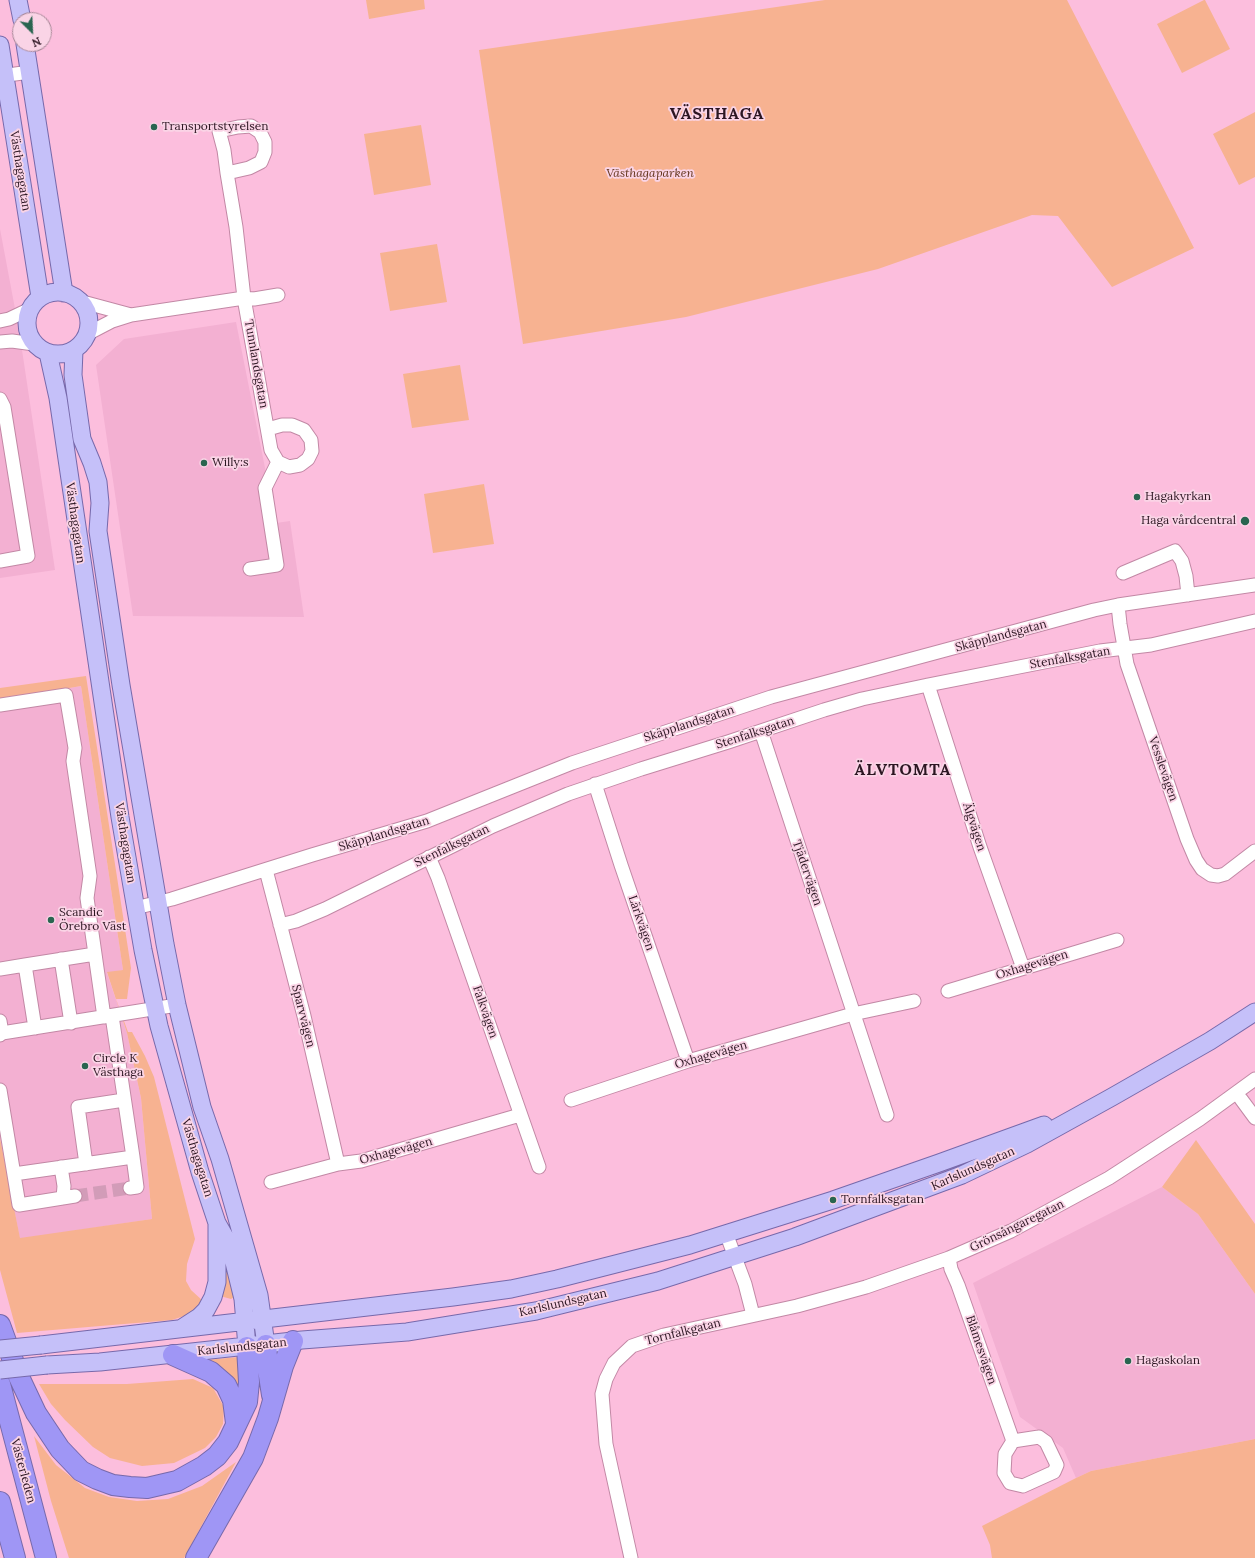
<!DOCTYPE html>
<html>
<head>
<meta charset="utf-8">
<style>
	body { margin:0 }
	#map { position:relative; width:1255px; height:1558px; overflow:hidden; background:#fcbedd; font-family:Lora,serif }
	canvas { display:block }
	.north { position:absolute; left:12px; top:12px; width:40px; height:40px; box-sizing:border-box; background:#fad4e6; border:1px solid #a88898; border-radius:50%; rotate:156deg; font-size:11px; font-weight:700; line-height:16px; text-align:center; color:#2c1622 }
	.north::after { content:''; display:block; margin:auto; width:14px; height:18px; background:#296550; clip-path:polygon(50% 0,100% 100%,50% 72%,0 100%) }
</style>
</head>
<body>
<div id="map">
<canvas width="1255" height="1558"></canvas>
<div class="north">N</div>
</div>
<script>
const context = document.querySelector('canvas').getContext('2d');
context.lineJoin = 'round';
function paint(path, color) { context.fillStyle = color; context.fill(path, 'evenodd'); }
const shape = rows => new Path2D(rows.map(r => 'M' + r).join(''));
function stroke(path, color, width, dash) { context.strokeStyle = color; context.lineWidth = width; context.lineCap = dash ? 'butt' : 'round'; context.setLineDash(dash || []); context.stroke(path); }
function label(font, color, halo, rows, align = 'center') {
  context.font = font + ' Lora,serif'; context.lineWidth = 3.5; context.setLineDash([]); context.textBaseline = 'middle'; context.strokeStyle = halo; context.fillStyle = color; for (const [text, x, y, turn = 0] of rows) {
    context.save(); context.translate(x, y); context.rotate((+turn || 0) * Math.PI / 180); context.textAlign = isNaN(turn) ? turn : align; if (halo) context.strokeText(text, 0, 0); context.fillText(text, 0, 0); context.restore();
  }
}
paint(shape([
	[0,229,19,330,55,570,0,578],
	[236,322,276,523,290,521,304,617,133,616,96,365,124,339],
	[81,686,123,970,107,973,127,1033,141,1098,152,1219,20,1239,0,1138,0,700],
	[1162,1187,1198,1214,1255,1294,1255,1439,1091,1471,1076,1478,1063,1448,1020,1417,973,1283]
]), '#f3b0d2');
paint(shape([
	[366,0,424,0,425,9,369,19],
	[825,0,1067,0,1194,248,1112,287,1058,216,1032,215,878,269,686,317,523,344,479,50],
	[1204,0,1205,0,1230,49,1182,73,1157,24],
	[1255,112,1255,177,1239,185,1213,134],
	[421,125,431,185,374,195,364,134],
	[437,244,447,302,390,311,380,253],
	[460,365,469,420,412,428,403,374],
	[484,484,494,544,433,553,424,494],
	[86,676,131,968,127,999,116,999,128,1032,132,1032,145,1056,154,1077,195,1239,187,1264,186,1281,191,1290,203,1301,190,1314,172,1320,17,1333,0,1270,0,1138,20,1238,152,1219,141,1098,127,1033,107,972,123,970,81,686,0,700,0,688],
	[1196,1140,1255,1224,1255,1294,1198,1214,1162,1187],
	[227,1267,234,1297,231,1299,220,1296,224,1268],
	[239,1357,241,1397,206,1360],
	[193,1379,213,1388,224,1407,223,1424,216,1437,205,1448,174,1463,142,1466,110,1458,93,1447,65,1420,51,1404,39,1384,127,1384],
	[34,1436,56,1465,85,1488,109,1497,137,1501,168,1499,202,1486,236,1462,184,1558,69,1558,51,1501],
	[1255,1439,1255,1558,992,1558,990,1545,982,1526,1076,1478,1091,1471]
]), '#f7b291');
stroke(shape([
	[75,1196,130,1188]
]), '#d29cb8', 13, [13, 6]);
const minor = shape([
	[0,76,30,72],
	[227,173,249,168,261,162,265,152,265,142,260,132,251,126,238,127,219,131,224,150,227,173,236,227,244,298,271,450,278,462,289,467,300,465,308,459,312,451,311,440,304,430,292,425,282,425,268,429],
	[79,301,131,315],
	[0,321,9,319,30,309],
	[87,334,112,321,131,315,244,298,254,299,278,295],
	[0,342,12,341,34,344],
	[0,399,4,407,28,556,0,561],
	[250,569,277,565,265,488,278,462],
	[1123,573,1175,551,1182,561,1186,576,1188,595],
	[1118,605,1120,624,1127,664,1187,839,1196,860,1202,869,1211,875,1218,876,1225,874,1255,851],
	[928,685,980,847,1023,968],
	[0,705,66,695,75,748,73,761,90,876,87,898,104,1017],
	[761,731,887,1115],
	[595,784,621,865,688,1061],
	[429,857,438,878,539,1167],
	[266,870,304,1016,338,1164],
	[135,908,172,899,312,855,427,821,572,763,771,697,1094,610,1118,605,1255,585],
	[280,925,296,921,325,909,493,826,568,794,641,769,728,742,824,710,862,699,928,685,1100,651,1151,645,1255,621],
	[61,959,71,1023],
	[0,969,25,965],
	[948,991,1117,940],
	[0,1021,2,1033],
	[35,1028,25,965,95,954],
	[0,1035,2,1033,177,1005],
	[0,1090,19,1205,75,1196],
	[1241,1099,1255,1118],
	[571,1100,688,1061,853,1014,914,1001],
	[86,1164,78,1107,124,1100],
	[61,1167,64,1186,63,1198],
	[14,1174,133,1157,112,1016],
	[271,1182,338,1164,361,1161,520,1115],
	[130,1188,137,1187,133,1157],
	[726,1233,745,1284,753,1315],
	[949,1258,951,1269,958,1285,1013,1441],
	[1039,1437,1046,1442,1057,1465,1054,1472,1023,1486,1010,1483,1004,1473,1005,1454,1013,1441,1039,1437],
	[631,1558,606,1444,602,1394,606,1379,614,1363,632,1346,664,1335,797,1306,866,1287,949,1258,1011,1231,1109,1178,1200,1119,1255,1079]
]);
const major = shape([
	[18,0,22,20],
	[25,44,64,293],
	[0,45,40,297],
	'27 323a31 31 0 1 1 62 0a31 31 0 1 1-62 0Z',
	[74,350,73,375,82,439,92,463,98,482,100,503,98,531,121,685,165,944,177,1005,202,1107,220,1159,259,1295,266,1345],
	[48,353,58,398,120,817,143,950,159,1026,200,1172,217,1223,230,1246,243,1299,247,1347],
	[182,1328,199,1317,206,1310,213,1297,217,1282,217,1225],
	[41,1345,453,1297,511,1289,557,1279,690,1245,833,1200,939,1163,1044,1125],
	[47,1365,100,1362,302,1340,407,1332,536,1311,658,1281,795,1237,962,1175,1027,1144,1112,1097,1210,1041,1255,1012]
]);
const highway = shape([
	[0,1325,19,1377,36,1413,60,1449,81,1471,97,1479,113,1485,130,1487,147,1488,177,1481,204,1466,217,1456,228,1442,247,1402,249,1382,247,1347],
	[266,1345,268,1369,272,1395],
	[173,1355,211,1372,226,1385,233,1400,236,1423],
	[0,1384,46,1558],
	[0,1502,15,1558],
	[196,1558,253,1458,268,1418,283,1366,293,1341]
]);
stroke(minor, '#c288a5', 15);
stroke(major, '#7769ab', 19);
stroke(highway, '#7769ab', 22);
stroke(minor, '#fff', 13);
stroke(major, '#c5c0f9', 17);
stroke(highway, '#9f96f5', 20);
const majorBridge = shape([
	[0,1349,41,1345],
	[0,1370,47,1365]
]);
stroke(majorBridge, '#7769ab', 19, []);
stroke(majorBridge, '#c5c0f9', 17);
for (const [x, y, r, color] of [
	[154,127,4,"#296550"],
	[204,463,4,"#296550"],
	[1137,497,4,"#296550"],
	[1245,521,5,"#296550"],
	[51,920,4,"#296550"],
	[85,1066,4,"#296550"],
	[833,1200,4,"#296550"],
	[1128,1361,4,"#296550"]
]) { const dot = new Path2D(); dot.arc(x, y, r, 0, 2 * Math.PI); context.fillStyle = color; context.fill(dot); stroke(dot, '#fad4e6', 1.5); }
label('12px', '#2c1622', '#fad4e6', [
	["Transportstyrelsen",162,127],
	["Willy:s",212,463],
	["Hagakyrkan",1145,497],
	["Haga vårdcentral",1236,521,"right"],
	["Scandic",59,913],
	["Örebro Väst",59,927],
	["Circle K",93,1059],
	["Västhaga",93,1073],
	["Tornfalksgatan",841,1200],
	["Hagaskolan",1136,1361]
], 'left');
label('12px', '#2c1622', '#fad4e6', [
	["Västhagagatan",20,171,81],
	["Tunnlandsgatan",256,364,80],
	["Västhagagatan",75,523,82],
	["Skäpplandsgatan",1001,636,-15],
	["Stenfalksgatan",1070,658,-10],
	["Skäpplandsgatan",689,724,-18],
	["Stenfalksgatan",755,733,-18],
	["Vesslevägen",1163,769,71],
	["Älgvägen",974,827,72],
	["Skäpplandsgatan",384,834,-17],
	["Västhagagatan",125,843,81],
	["Stenfalksgatan",452,846,-26],
	["Tjädervägen",807,873,71],
	["Lärkvägen",641,923,71],
	["Oxhagevägen",1032,965,-17],
	["Falkvägen",485,1012,71],
	["Sparvvägen",303,1016,76],
	["Oxhagevägen",711,1055,-16],
	["Oxhagevägen",396,1151,-15],
	["Västhagagatan",197,1158,73],
	["Karlslundsgatan",973,1169,-24],
	["Grönsångaregatan",1017,1226,-26],
	["Karlslundsgatan",563,1303,-13],
	["Tornfalkgatan",683,1332,-14],
	["Karlslundsgatan",242,1347,-6],
	["Blåmesvägen",981,1350,71],
	["Västerleden",23,1471,75]
]);
label('italic 12px', '#64351c', '#fad4e6', [
	["Västhagaparken",650,174]
]);
context.letterSpacing = '1px';
label('bold 16px', '#2c1622', '#fad4e6', [
	["VÄSTHAGA",717,114],
	["ÄLVTOMTA",903,770]
]);
context.letterSpacing = '0px';
</script>
</body>
</html>
